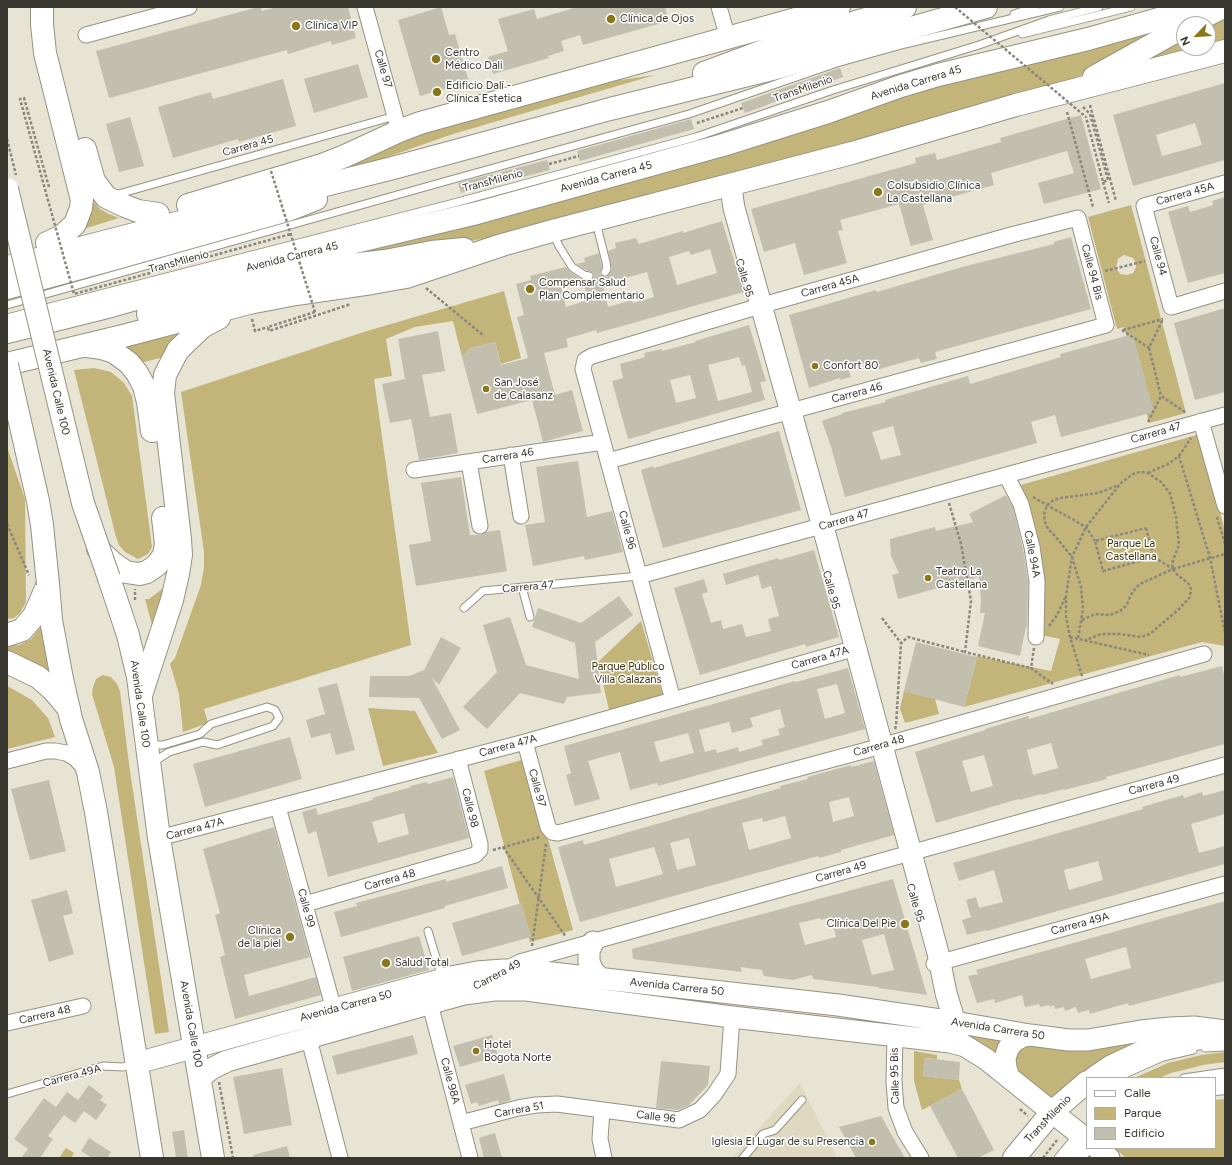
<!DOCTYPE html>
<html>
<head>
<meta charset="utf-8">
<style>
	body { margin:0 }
	#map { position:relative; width:1232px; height:1165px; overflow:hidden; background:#e8e4d3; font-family:Figtree,sans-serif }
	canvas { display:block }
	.frame { position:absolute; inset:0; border:8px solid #37362f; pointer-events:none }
	.legend { position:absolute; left:1086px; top:1077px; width:130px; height:72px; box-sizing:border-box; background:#fff; border:1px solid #afafac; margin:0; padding:5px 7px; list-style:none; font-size:12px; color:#37362f }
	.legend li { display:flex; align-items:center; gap:8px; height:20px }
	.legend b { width:20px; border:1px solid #afafac }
	.north { position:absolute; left:1176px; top:16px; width:40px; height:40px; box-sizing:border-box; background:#fff; border:1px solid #afafac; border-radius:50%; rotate:245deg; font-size:11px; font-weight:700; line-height:16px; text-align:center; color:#37362f }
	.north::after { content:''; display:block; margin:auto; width:14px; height:18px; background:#8b771b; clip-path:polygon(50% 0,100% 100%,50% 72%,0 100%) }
</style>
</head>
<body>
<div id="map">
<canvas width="1232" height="1165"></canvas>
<div class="frame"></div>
<ul class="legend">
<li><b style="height:5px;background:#fff"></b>Calle</li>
<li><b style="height:11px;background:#c3b47a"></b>Parque</li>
<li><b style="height:11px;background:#c3bfaf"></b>Edificio</li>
</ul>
<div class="north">N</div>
</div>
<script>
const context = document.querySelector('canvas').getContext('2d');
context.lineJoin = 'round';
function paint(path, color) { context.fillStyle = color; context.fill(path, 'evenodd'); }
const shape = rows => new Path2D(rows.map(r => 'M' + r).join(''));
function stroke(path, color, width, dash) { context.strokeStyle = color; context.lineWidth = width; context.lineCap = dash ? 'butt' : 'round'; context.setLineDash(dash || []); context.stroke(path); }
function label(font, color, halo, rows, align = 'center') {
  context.font = font + ' Figtree,sans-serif'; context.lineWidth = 3; context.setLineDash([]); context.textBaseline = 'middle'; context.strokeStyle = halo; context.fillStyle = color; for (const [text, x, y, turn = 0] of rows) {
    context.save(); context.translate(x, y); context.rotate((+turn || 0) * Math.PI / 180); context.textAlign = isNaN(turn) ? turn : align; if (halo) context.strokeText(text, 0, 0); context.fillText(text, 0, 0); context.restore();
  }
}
paint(shape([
	[800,1083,837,1158,732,1158]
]), '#dfd9c1');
paint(shape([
	[1225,18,1225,43,1208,47,1208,24],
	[1180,21,1088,73,1066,81,851,143,742,170,629,200,534,229,483,239,349,259,349,254,927,87],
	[1184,35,1184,48,1206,48,1117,72],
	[655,75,453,134,350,170,297,185,413,135,592,84],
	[86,186,94,202,100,209,109,214,119,218,77,231],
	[1131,205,1186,413,1149,423,1124,327,1117,329,1088,217],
	[1124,255,1133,258,1136,263,1136,267,1133,273,1127,275,1120,274,1116,268,1118,259],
	[504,291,521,358,501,364,495,342,470,348,462,357,453,321,415,327,386,339,392,376,374,379,411,645,204,709,208,723,183,732,179,694,170,664,175,658,201,585,204,568,204,552,181,392,367,331],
	[189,327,164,357,140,363,117,345],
	[94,368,111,372,124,383,132,396,152,547,148,554,138,559,125,552,119,545,116,537,74,370],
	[1200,434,1225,531,1225,646,1202,642,964,707,977,657,976,656,1051,671,1060,639,1041,635,1014,487],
	[7,447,25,499,26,602,20,613,14,618,7,619],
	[173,576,155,636,145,599,149,599,162,589],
	[641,621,663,696,609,710,598,662],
	[44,623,52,675,7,652,7,645,19,645,31,639],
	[103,675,111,677,117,684,120,691,129,764,169,1032,155,1034,114,767,92,694,93,687,96,679],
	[7,686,32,700,48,718,55,737,7,749],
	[904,691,935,699,939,714,905,723,900,709],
	[368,708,415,711,438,753,383,766],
	[528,758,547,835,573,930,530,942,484,771],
	[968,1033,1012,1037,998,1059,978,1044],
	[1147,1040,1052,1102,1011,1066,1019,1045],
	[914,1051,937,1055,937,1059,925,1058,923,1076,959,1080,962,1089,922,1110,914,1081],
	[1225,1052,1225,1062,1203,1065,1171,1073,1159,1078,1134,1078,1168,1063,1201,1055],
	[1225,1099,1225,1158,1126,1158,1114,1148,1215,1148,1215,1100],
	[66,1148,74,1153,71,1158,59,1158]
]), '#c3b47a');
paint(shape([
	[258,7,261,7,262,11,277,7,348,7,356,38,332,45,331,41,288,54,287,50,109,98,96,51],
	[441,7,449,35,455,34,469,82,420,96,398,20],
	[577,7,665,7,669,21,583,45,580,35,561,41,564,51,548,56,549,58,493,74,488,57,508,51,498,19,534,9,537,19],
	[358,64,368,97,314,113,304,79],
	[840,68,843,77,745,113,741,103],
	[283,79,296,126,239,142,238,139,173,158,158,107,211,92,213,99],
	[1225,83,1225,160,1133,186,1113,115],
	[1195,123,1202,145,1162,156,1156,135],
	[1081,115,1101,189,1044,204,1038,183,1074,173,1067,151,991,173,994,185,923,205,933,240,911,246,899,204,840,220,843,230,838,231,847,263,804,275,795,243,764,252,751,209,916,163,915,158,935,153,937,160,1001,142,1000,138],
	[130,117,144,166,119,172,106,124],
	[691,119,694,129,580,161,577,151],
	[547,160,550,170,461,193,458,183],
	[1225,197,1225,273,1188,283,1168,212,1188,206,1190,212,1213,205,1212,201],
	[722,221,744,292,597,333,596,330,566,339,568,347,544,353,555,395,572,390,583,431,543,442,532,400,477,414,462,357,470,348,495,342,501,365,528,358,517,317,524,315,516,284,531,280,530,276,566,267,569,271,581,279,591,281,594,277,593,273,586,270,576,264,585,262,584,258,599,253,602,268,600,274,603,276,607,277,612,269,608,251,616,248,615,243,636,238,639,244,683,231,683,233],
	[710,249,717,273,677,285,669,257,689,251,691,255],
	[647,272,654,297,633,303,632,300,608,307,603,286,609,284,608,283],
	[583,281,588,300,566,307,561,287],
	[1071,237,1091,309,935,352,937,359,921,363,919,358,876,370,874,361,848,368,851,377,840,380,840,378,809,388,789,315,876,290,877,292,962,267,1054,244,1054,242],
	[1225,308,1225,392,1195,400,1174,323],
	[749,325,766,381,760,382,765,400,650,432,651,433,628,439,612,381,623,378,620,364,645,357,644,353,662,349,662,351,696,342,695,341],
	[739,357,742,366,745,365,752,392,718,401,708,365],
	[690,375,696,398,676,403,670,380],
	[438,331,445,371,422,375,430,417,451,413,458,453,419,460,411,419,390,423,382,384,405,379,398,339],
	[1133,334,1154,412,1061,437,1055,415,1031,422,1037,443,845,497,831,447,822,421,842,414,842,413,886,402,885,400,968,376,970,384,1061,357,1060,354],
	[893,426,901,455,881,460,872,432],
	[779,431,801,510,663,548,641,470,653,466,654,468],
	[578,461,587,517,612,511,623,552,585,560,584,556,533,566,525,525,545,522,536,467],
	[461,477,470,535,481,535,486,532,500,530,507,571,416,586,409,545,431,541,421,483],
	[1006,495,1013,507,1023,549,1028,582,1027,627,1026,627,1020,656,978,646,985,613,980,613,981,600,979,577,898,599,892,575,899,573,891,556,890,539,935,527,936,531,973,522,969,514],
	[814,550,839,637,806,647,805,644,700,675,674,588,704,579,708,592,702,594,711,623,721,620,723,629,742,624,746,637,771,631,768,619,779,616,771,586,762,589,758,575,726,585,723,574,778,558,779,560],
	[619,596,633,615,595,642,601,693,567,697,564,704,520,693,487,729,463,707,497,672,483,625,510,617,526,665,579,679,575,643,532,627,538,608,581,623],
	[441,637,461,648,439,685,432,678,460,730,442,739,419,698,369,697,370,676,409,676,424,670],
	[916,642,977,657,964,707,904,691],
	[1222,666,1225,678,1225,744,1106,777,1107,779,1064,790,1064,789,1042,795,1041,794,1020,800,1019,799,936,823,915,752,985,730,985,729,1028,716,1029,719,1180,675,1180,677],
	[1051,743,1058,768,1033,775,1027,750],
	[984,755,993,786,971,792,962,761],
	[848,668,865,729,658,786,657,783,630,790,620,752,588,761,600,799,575,806,566,775,571,773,564,746,795,681,796,682],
	[837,684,845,713,825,719,817,689],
	[780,709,785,727,778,729,780,735,761,740,763,745,739,752,738,747,717,753,716,749,705,752,699,730,729,722,732,733,753,727,750,718],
	[688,733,694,753,660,762,654,742],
	[337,683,355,750,336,755,330,733,311,738,306,720,325,714,318,688],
	[290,737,302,779,205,807,193,764],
	[874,761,894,835,841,850,841,852,819,858,818,856,580,922,558,847,583,840,584,845,781,788,780,786,808,779,807,777,851,765,851,767],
	[849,797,854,816,833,822,829,802],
	[785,816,791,838,749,850,742,823,762,818,763,822],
	[689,838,696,865,677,870,670,843],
	[654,847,663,874,616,887,609,859],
	[453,777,469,838,328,877,316,831,308,834,302,812,316,808,318,815,373,800,372,798,411,787,410,786,427,782,428,784],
	[404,813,409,834,378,843,372,822],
	[49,780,66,851,30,860,11,789],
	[1225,790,1225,814,1191,824,1199,853,1225,846,1225,864,987,931,986,930,967,935,962,920,971,917,966,900,976,897,979,908,1003,902,994,870,959,881,953,863,1143,809,1142,807,1183,795,1184,798,1202,792,1203,796],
	[1098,861,1103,880,1069,890,1064,870],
	[274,827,310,957,244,975,249,996,316,977,321,995,235,1019,220,957,225,955,215,915,220,913,203,849],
	[502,866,508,888,445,906,445,908,341,937,334,912,357,906,356,903,446,879,446,882],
	[893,879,927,995,879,988,878,987,813,979,812,975,793,980,764,976,762,970,740,967,742,972,633,959,632,949],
	[831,917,836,937,805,945,799,923,820,918,821,920],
	[884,934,894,970,872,975,862,940],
	[67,890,73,913,63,916,74,954,49,962,31,900],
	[1225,901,1225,981,1129,1006,1128,1003,1090,1014,1089,1010,1078,1013,1076,1007,1065,1011,1064,1007,1055,1009,1054,1005,1050,1007,1049,1005,1040,1007,1039,1004,1025,1007,1022,995,995,1003,994,999,977,1003,968,976,978,974,976,970],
	[1126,947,1131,968,1091,979,1085,959],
	[522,903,531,937,462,956,452,923],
	[419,936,429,970,352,991,343,957],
	[413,1035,418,1054,337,1075,332,1056],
	[492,1035,498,1056,460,1067,453,1046],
	[925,1058,960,1062,959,1080,923,1076],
	[661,1061,710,1066,708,1085,689,1105,678,1110,656,1108],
	[282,1068,292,1125,244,1134,233,1077],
	[504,1074,511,1100,499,1104,498,1100,479,1106,477,1102,471,1104,465,1085],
	[89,1085,103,1096,100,1100,107,1105,96,1120,84,1111,75,1123,64,1115,48,1136,53,1139,40,1158,21,1158,28,1149,14,1139,44,1098,56,1107,67,1092,78,1100],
	[962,1089,994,1150,978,1158,958,1158,930,1106],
	[881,1116,905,1158,856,1158,839,1127],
	[184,1130,188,1158,176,1158,172,1132],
	[495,1133,502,1158,484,1158,479,1138],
	[89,1138,111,1152,107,1158,92,1158,81,1151],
	[287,1146,290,1158,254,1158,253,1155]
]), '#c3bfaf');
const lane = shape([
	[1014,14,1035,7],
	[1022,34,1131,7],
	[115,195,395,116],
	[596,222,606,262,607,269,605,272],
	[553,233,559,246,572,267,584,275,589,276],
	[7,305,443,182,689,114,837,63,905,44,1060,7],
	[7,318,454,203,696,137,833,90,979,45,1049,20,1099,7],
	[522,587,530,617],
	[464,608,483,591,639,576],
	[150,745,163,745,200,734,211,724,267,707,275,710,279,718,273,726,217,745,203,742,169,752,152,763],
	[428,931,442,978],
	[1205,1048,1225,1047],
	[1116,1078,1163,1057,1193,1050],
	[1184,1078,1225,1072],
	[7,1094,103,1066,123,1067,135,1064],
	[743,1158,763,1134,775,1130,802,1100],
	[1058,1158,1077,1135]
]);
const street = shape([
	[365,7,399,131],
	[719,7,728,38],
	[86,35,189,7],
	[1225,183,1144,206,1171,307,1225,291],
	[1201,421,1225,506],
	[511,455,521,516],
	[608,461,1106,325,1078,218,1011,235,770,303,592,356,585,360,583,369,673,700],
	[469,462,480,526],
	[414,470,603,442],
	[1006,475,1021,504,1032,547,1037,581,1036,637],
	[639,576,1225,415],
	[525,742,548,827,552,832,558,833,867,750,1204,654],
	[7,761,46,751,55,751,66,753,75,758,86,770],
	[278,807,334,1010],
	[159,838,525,742,856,648],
	[305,904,475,855,480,850,480,844,458,759],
	[934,964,1225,884],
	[506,969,520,962,1225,765],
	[430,1004,470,1158],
	[7,1023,83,1006],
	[895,1036,894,1082,896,1108,905,1132,921,1158],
	[309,1039,340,1158],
	[602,1110,600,1139,604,1158],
	[461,1123,518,1108,536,1105,557,1104,679,1120,700,1110,714,1095,728,1074,732,1017]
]);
const secondary = shape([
	[733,184,732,195,734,208,826,538,938,953,946,993,958,1033],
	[593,942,589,951,589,962,593,971,600,978],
	[137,1063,451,977,477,972,503,970,534,971,838,1005,954,1022,1030,1035,1069,1040,1088,1040,1141,1031,1170,1028,1194,1027,1225,1031],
	[1009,1077,1006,1068,1005,1058,1008,1049,1013,1042,1021,1037,1030,1035],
	[200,1078,211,1069,227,1061,464,994,494,990,526,990,732,1017,950,1042,965,1046,986,1059,1087,1140],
	[1097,1148,1109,1158]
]);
const primary = shape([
	[109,578,128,635,138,677,159,838,213,1158],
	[48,584,51,620,62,679,71,719,88,772,96,812,152,1158],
	[1094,1078,1110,1067,1144,1051,1166,1044,1225,1034],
	[1215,1084,1225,1083],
	[1014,1158,1052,1112,1087,1082],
	[1072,1158,1087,1141]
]);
const highway = shape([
	[42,7,42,24,45,53,82,200,81,208,75,224,62,236,47,243],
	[1190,24,1223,7],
	[704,73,771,48,905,7],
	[1094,77,1184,27],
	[85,149,94,181,106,197,125,206,138,211,158,214],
	[188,205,322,165,345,156,399,131,420,123,839,7],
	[7,267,285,195,393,168,610,109,780,67,893,33,986,7],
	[7,288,110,260,288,210,316,199],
	[148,314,283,277,325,268,385,261,432,252,464,249],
	[7,332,111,306,214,277,283,259,477,213,723,145,828,112,901,86,938,75,1088,39,1201,7],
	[87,346,102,348,114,352,129,363,137,373,144,386,148,402,152,431],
	[7,364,123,336,249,303,296,294,372,283,406,277,502,245,552,231,852,153,1016,105,1225,51],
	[98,549,113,563,126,572,139,574,147,572,157,565,164,555,166,544,163,518],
	[7,635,22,630,34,616,48,584],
	[7,662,38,677,53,690,69,709],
	[141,695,172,600,178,574,181,555,180,539,163,393,165,375,178,350,202,327,219,318]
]);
stroke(lane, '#969283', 9);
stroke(street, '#969283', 17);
stroke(secondary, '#969283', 23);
stroke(primary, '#969283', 24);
stroke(highway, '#969283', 24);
stroke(shape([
	[1090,105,1116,201],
	[1083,107,1090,114,1108,180,1103,182,1086,117],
	[1067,112,1093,207],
	[697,123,743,108],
	[549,164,579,156],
	[1103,182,1109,203],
	[1105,271,1145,261],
	[426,288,484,336],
	[315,312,268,327,269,331,351,304],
	[252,319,255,331,268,327],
	[1122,330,1149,348,1163,319],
	[1123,330,1163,319],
	[1149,348,1161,396],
	[1148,422,1161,396,1185,412],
	[1179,456,1191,438],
	[1148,473,1168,464,1179,456,1210,558,1225,633],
	[1033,497,1086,527,1095,541],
	[949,503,961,544,971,601,965,652,1031,668],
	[1217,517,1225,544],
	[7,524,29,575],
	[1146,528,1154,557,1103,571,1095,541,1146,528],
	[1173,569,1225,554],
	[135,600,135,589],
	[882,618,901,643],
	[1082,620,1095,614,1110,615,1120,611,1126,606,1133,591,1140,584,1173,569,1154,557],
	[1049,626,1057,615,1065,598],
	[1070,637,1149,655],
	[1078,638,1083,609,1081,587,1072,557,1055,536,1048,529,1045,522,1044,514,1047,505,1054,500,1060,498,1098,493,1119,485],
	[1034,648,1031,668,1053,684],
	[1082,676,1070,637,1066,616,1066,596,1072,557,1086,527,1121,483,1133,474,1140,472,1148,473,1161,482,1170,493,1176,517,1179,545,1172,563,1173,569,1175,573,1188,583,1191,589,1190,597,1179,609,1150,634,1141,637,1119,634,1101,634,1086,640],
	[895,729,896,726,901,643,908,637,965,652],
	[503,847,566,937],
	[493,850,540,837],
	[532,946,546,844],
	[219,1082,233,1158],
	[1020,1109,1028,1116],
	[1043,1158,1057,1140]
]), '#8a877c', 2.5, [3, 2]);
stroke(lane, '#fff', 7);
stroke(street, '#fff', 15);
stroke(secondary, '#fff', 21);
stroke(primary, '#fff', 22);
stroke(highway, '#fff', 22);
const primaryBridge = shape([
	[7,189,83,503,109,578],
	[7,365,38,501,42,525,48,584]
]);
stroke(primaryBridge, '#969283', 24, []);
stroke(shape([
	[955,7,1086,117],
	[7,139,16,175],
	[271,171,315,312],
	[49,187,24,98,20,99,74,294,291,234]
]), '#8a877c', 2.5, [3, 2]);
stroke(primaryBridge, '#fff', 22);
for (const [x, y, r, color] of [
	[611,19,5,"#8b771b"],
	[296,26,5,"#8b771b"],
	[436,59,5,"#8b771b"],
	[437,92,5,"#8b771b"],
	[878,192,5,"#8b771b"],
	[530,289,5,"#8b771b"],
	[815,366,4,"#8b771b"],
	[486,389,4,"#8b771b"],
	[928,578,4,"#8b771b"],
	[905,924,5,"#8b771b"],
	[290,937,5,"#8b771b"],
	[386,963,5,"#8b771b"],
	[476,1051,4,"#8b771b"],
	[872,1142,4,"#8b771b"]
]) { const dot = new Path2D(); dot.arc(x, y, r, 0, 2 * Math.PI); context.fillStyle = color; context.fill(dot); stroke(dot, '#fff', 1.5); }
label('11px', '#37362f', '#fff', [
	["Clínica de Ojos",620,19],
	["Clínica VIP",305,26],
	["Centro",445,53],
	["Médico Dali",445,66],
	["Edificio Dalí -",446,86],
	["Clínica Estetica",446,99],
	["Colsubsidio Clínica",887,186],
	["La Castellana",887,199],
	["Compensar Salud",539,283],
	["Plan Complementario",539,296],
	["Confort 80",823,366],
	["San José",494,383],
	["de Calasanz",494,396],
	["Teatro La",936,572],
	["Castellana",936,585],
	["Clínica Del Pie",896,924,"right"],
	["Clínica",281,931,"right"],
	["de la piel",281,944,"right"],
	["Salud Total",395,963],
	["Hotel",484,1045],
	["Bogota Norte",484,1058],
	["Iglesia El Lugar de su Presencia",864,1142,"right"]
], 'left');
label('11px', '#37362f', '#fff', [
	["Calle 97",383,69,74],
	["Avenida Carrera 45",916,83,-17],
	["TransMilenio",803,89,-19],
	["Carrera 45",248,146,-16],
	["Avenida Carrera 45",606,177,-15],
	["TransMilenio",493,181,-15],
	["Carrera 45A",1185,194,-16],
	["Calle 94",1158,256,75],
	["Avenida Carrera 45",292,257,-14],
	["TransMilenio",179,262,-15],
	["Calle 94 Bis",1092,272,75],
	["Calle 95",744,278,74],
	["Carrera 45A",830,286,-16],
	["Avenida Calle 100",56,392,77],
	["Carrera 46",857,393,-15],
	["Carrera 47",1156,433,-16],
	["Carrera 46",508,456,-9],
	["Carrera 47",844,520,-16],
	["Calle 96",627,530,75],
	["Calle 94A",1032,554,79],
	["Carrera 47",528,587,-5],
	["Calle 95",831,590,75],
	["Carrera 47A",820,658,-16],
	["Avenida Calle 100",140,704,82],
	["Carrera 47A",508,746,-15],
	["Carrera 48",879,746,-16],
	["Carrera 49",1154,785,-15],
	["Calle 97",537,788,75],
	["Calle 98",470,808,76],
	["Carrera 47A",195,829,-15],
	["Carrera 49",841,872,-16],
	["Carrera 48",390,880,-16],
	["Calle 95",915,903,74],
	["Calle 99",306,908,75],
	["Carrera 49A",1080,924,-15],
	["Carrera 49",497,975,-28],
	["Avenida Carrera 50",677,987,6],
	["Avenida Carrera 50",346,1006,-15],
	["Carrera 48",45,1015,-13],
	["Avenida Calle 100",191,1024,80],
	["Avenida Carrera 50",998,1029,9],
	["Carrera 49A",72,1076,-15],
	["Calle 95 Bis",895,1076,-91],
	["Calle 98A",450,1081,75],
	["Carrera 51",519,1110,-10],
	["Calle 96",656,1117,7],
	["TransMilenio",1048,1119,-46]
]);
label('11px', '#3d340d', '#fff', [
	["Parque La",1131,544],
	["Castellana",1131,557],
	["Parque Público",628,667],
	["Villa Calazans",628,680]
]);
</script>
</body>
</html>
